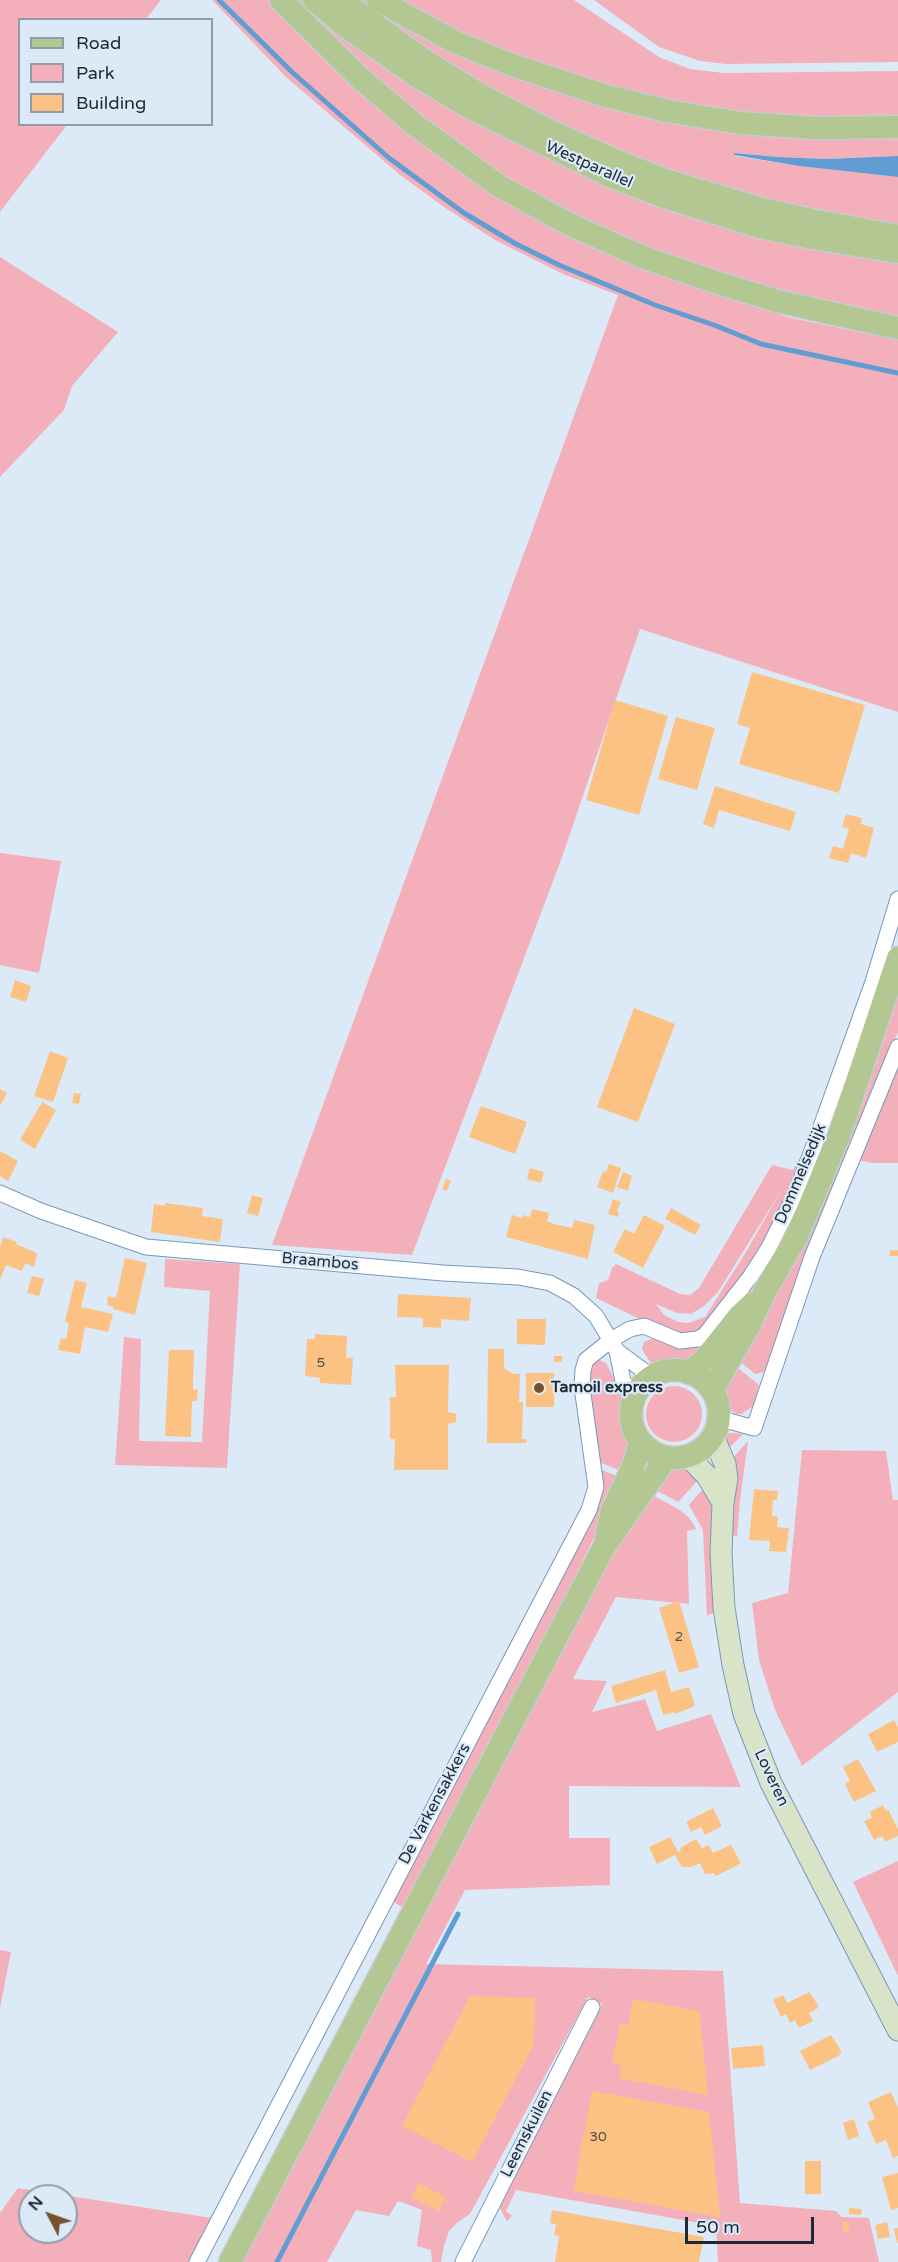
<!DOCTYPE html>
<html>
<head>
<meta charset="utf-8">
<style>
	body { margin:0 }
	#map { position:relative; width:898px; height:2262px; overflow:hidden; background:#dceaf8; font-family:"Varela Round",sans-serif }
	canvas { display:block }
	.legend { position:absolute; left:18px; top:18px; width:195px; height:108px; box-sizing:border-box; background:#dceaf8; border:2px solid #8f9dab; margin:0; padding:8px 10px; list-style:none; font-size:18px; color:#1c2a37 }
	.legend li { display:flex; align-items:center; gap:12px; height:30px }
	.legend b { width:30px; border:2px solid #8f9dab }
	.north { position:absolute; left:18px; top:2184px; width:60px; height:60px; box-sizing:border-box; background:#dceaf8; border:2px solid #8f9dab; border-radius:50%; rotate:311deg; font-size:16px; font-weight:700; line-height:24px; text-align:center; color:#1c2a37 }
	.north::after { content:''; display:block; margin:auto; width:21px; height:27px; background:#75522b; clip-path:polygon(50% 0,100% 100%,50% 72%,0 100%) }
	.scale { position:absolute; left:685px; top:2217px; width:129px; height:27px; box-sizing:border-box; border:3px solid #1c2a37; border-top:0; padding-left:8px; font-size:18px; line-height:21px; white-space:nowrap; color:#1c2a37; -webkit-text-stroke:4px #dceaf8; paint-order:stroke }
</style>
</head>
<body>
<div id="map">
<canvas width="898" height="2262"></canvas>
<ul class="legend">
<li><b style="height:8px;background:#b2c791"></b>Road</li>
<li><b style="height:16px;background:#f3b0bb"></b>Park</li>
<li><b style="height:16px;background:#fcc284"></b>Building</li>
</ul>
<div class="north">N</div>
<div class="scale">50 m</div>
</div>
<script>
const context = document.querySelector('canvas').getContext('2d');
context.lineJoin = 'round';
function paint(path, color) { context.fillStyle = color; context.fill(path, 'evenodd'); }
const shape = rows => new Path2D(rows.map(r => 'M' + r).join(''));
function stroke(path, color, width, dash) { context.strokeStyle = color; context.lineWidth = width; context.lineCap = dash ? 'butt' : 'round'; context.setLineDash(dash || []); context.stroke(path); }
function label(font, color, halo, rows, align = 'center') {
  context.font = font + ' "Varela Round",sans-serif'; context.lineWidth = 4.5; context.setLineDash([]); context.textBaseline = 'middle'; context.strokeStyle = halo; context.fillStyle = color; for (const [text, x, y, turn = 0] of rows) {
    context.save(); context.translate(x, y); context.rotate((+turn || 0) * Math.PI / 180); context.textAlign = isNaN(turn) ? turn : align; if (halo) context.strokeText(text, 0, 0); context.fillText(text, 0, 0); context.restore();
  }
}
paint(shape([
	[0,0,161,0,146,19,20,20,20,124,67,125,0,212],
	[212,0,273,0,442,152,750,304,787,317,898,340,898,712,640,629,561,860,412,1255,272,1245,618,295,563,274,495,240,444,207,399,174,286,77],
	[287,0,304,0,387,62,898,258,898,320,787,297,582,224,446,142],
	[351,0,367,0,571,92,898,133,898,156,825,159,779,157,735,153,735,156,799,166,898,177,898,230,852,222,672,175,493,95],
	[388,0,574,0,659,57,690,69,724,73,898,71,898,122,746,118,573,82],
	[594,0,898,0,898,62,726,64,700,61,659,47],
	[0,257,118,332,72,386,64,410,0,477],
	[0,853,61,861,39,973,0,965],
	[898,993,898,1032,814,1231,766,1367,764,1372,755,1374,737,1359,760,1324,800,1252],
	[898,1062,898,1163,873,1163,857,1160],
	[811,1138,774,1224,749,1269,702,1332,677,1337,596,1298,599,1283,608,1280,612,1268,616,1264,680,1294,690,1295,699,1288,772,1165,793,1170],
	[782,1189,746,1252,705,1317,688,1323,678,1322,664,1315,656,1304,677,1313,691,1314,704,1306,718,1292],
	[165,1259,240,1264,227,1468,115,1465,124,1337,141,1339,139,1441,202,1442,210,1291,164,1287],
	[653,1338,693,1345,710,1345,687,1362,650,1362,642,1349,644,1342],
	[597,1359,606,1363,623,1396,623,1425,629,1446,624,1472,596,1461,585,1377,590,1364],
	[733,1364,759,1385,753,1406,742,1414,736,1414,727,1407,724,1399,724,1386],
	'646 1414a28 28 0 1 1 56 0a28 28 0 1 1-56 0Z',
	[724,1433,734,1433,743,1434,726,1451],
	[748,1441,740,1500,737,1537,732,1534,735,1494,730,1461],
	[802,1450,886,1451,893,1500,898,1500,898,1692,802,1766,775,1710,759,1660,752,1603,788,1593],
	[672,1468,686,1469,700,1478,678,1502,650,1487],
	[600,1469,621,1478,605,1515,568,1591,404,1908,388,1899,594,1516,601,1495],
	[706,1485,711,1504,715,1612,707,1616,703,1530,689,1505],
	[647,1492,680,1510,690,1519,696,1529,687,1531,689,1604,616,1597,573,1679,607,1681,592,1712,645,1699,657,1731,711,1714,741,1787,569,1786,569,1838,610,1838,610,1885,465,1890,426,1964,723,1971,740,2203,836,2211,842,2217,869,2218,879,2262,718,2262,716,2226,516,2190,506,2211,512,2216,507,2221,500,2209,502,2198,602,2004,588,1997,470,2214,458,2222,449,2231,444,2246,441,2262,432,2262,431,2250,417,2246,422,2210,398,2201,389,2216,356,2210,327,2262,242,2262,439,1879],
	[898,1861,898,1976,853,1882],
	[0,1950,11,1952,0,2008],
	[18,2188,212,2218,191,2262,0,2262,0,2213],
	[30,2196,66,2196,66,2232,30,2232]
]), '#f3b0bb');
paint(shape([
	[734,153,778,157,825,159,898,156,898,177,799,166,734,155]
]), '#619dd3');
stroke(shape([
	[219,0,293,73,389,158,464,213,516,244,559,265,655,305,714,325,761,344,898,373],
	[277,2262,458,1914]
]), '#619dd3', 5);
paint(shape([
	[752,672,865,705,839,793,739,764,750,728,737,724],
	[615,700,668,716,639,815,586,800],
	[676,717,715,728,697,790,658,779],
	[715,786,796,812,790,831,719,810,714,828,703,824],
	[846,814,862,818,861,824,874,828,866,858,851,853,848,863,829,858,833,846,843,849,849,829,842,827],
	[15,980,31,986,26,1002,10,997],
	[634,1008,675,1024,638,1122,597,1107],
	[50,1051,68,1058,53,1102,34,1096],
	[0,1089,7,1093,0,1106],
	[74,1093,81,1094,79,1104,72,1103],
	[42,1102,56,1110,35,1149,20,1140],
	[481,1106,527,1122,515,1154,469,1137],
	[0,1151,18,1161,8,1181,0,1176],
	[609,1164,621,1168,613,1193,597,1187,603,1171,606,1172],
	[530,1168,544,1172,541,1183,527,1179],
	[623,1172,632,1176,628,1191,617,1187],
	[446,1179,451,1181,447,1191,442,1189],
	[252,1195,263,1198,258,1216,247,1213],
	[613,1199,621,1202,617,1211,619,1212,618,1217,608,1214],
	[165,1203,203,1208,202,1216,223,1219,220,1242,151,1232,154,1204,165,1206],
	[671,1208,701,1225,695,1235,665,1219],
	[532,1209,549,1213,547,1221,554,1224,572,1228,574,1220,595,1225,588,1259,506,1237,512,1215,523,1218,523,1215,530,1217],
	[644,1215,665,1226,643,1268,613,1252,625,1229,634,1234],
	[3,1237,17,1242,16,1244,37,1253,34,1267,25,1263,22,1271,6,1265,0,1280,0,1247],
	[890,1250,898,1250,898,1256,889,1256],
	[125,1258,147,1263,135,1315,113,1309,114,1307,107,1305,108,1296,116,1298],
	[32,1276,44,1279,39,1296,27,1293],
	[75,1280,87,1283,81,1307,113,1314,108,1332,85,1327,80,1354,58,1350,61,1338,66,1339,69,1323,65,1321],
	[398,1294,471,1298,469,1321,441,1319,441,1328,423,1327,423,1318,397,1317],
	[517,1319,546,1319,545,1345,517,1344],
	[315,1334,347,1336,346,1358,353,1358,351,1385,320,1383,320,1378,305,1376,307,1339,315,1339],
	[488,1349,504,1349,504,1368,514,1374,520,1374,519,1402,523,1402,522,1439,527,1439,526,1443,487,1443],
	[169,1350,194,1350,193,1390,198,1389,197,1401,192,1401,191,1437,165,1436],
	[554,1356,562,1356,562,1362,554,1362],
	[395,1365,449,1365,448,1412,456,1414,456,1422,448,1424,448,1470,394,1470,395,1439,390,1439,390,1397,396,1397],
	[526,1373,554,1373,554,1407,526,1407],
	[754,1489,778,1491,777,1500,773,1500,772,1516,778,1517,777,1527,789,1528,786,1552,769,1551,770,1541,749,1540],
	[679,1601,699,1667,679,1673,659,1608],
	[665,1670,671,1692,689,1687,695,1706,675,1714,674,1712,663,1715,656,1690,616,1703,611,1686],
	[894,1720,898,1727,898,1742,877,1752,868,1734],
	[858,1759,876,1791,854,1802,845,1784,850,1781,843,1767],
	[883,1805,886,1811,888,1809,898,1829,898,1836,886,1842,882,1836,874,1840,864,1821,872,1818,870,1812],
	[713,1808,722,1826,705,1835,701,1827,691,1832,686,1822],
	[670,1837,678,1852,681,1851,680,1848,696,1839,702,1848,709,1845,713,1853,731,1845,741,1863,716,1876,714,1873,705,1874,700,1863,691,1867,682,1867,675,1855,657,1864,649,1847],
	[809,1992,818,2005,817,2009,809,2013,813,2021,799,2028,795,2020,790,2023,786,2014,781,2017,773,2000,783,1995,787,2003],
	[470,1996,535,1998,534,2044,472,2162,402,2126],
	[633,1999,699,2011,708,2095,619,2078,621,2064,612,2063,620,2024,628,2026],
	[831,2035,842,2052,839,2053,840,2055,810,2070,800,2051],
	[763,2045,765,2066,733,2069,731,2048],
	[592,2091,709,2112,720,2217,574,2191,578,2167,578,2158,580,2158,581,2149,579,2148,583,2140],
	[891,2092,898,2108,898,2156,893,2158,886,2140,876,2144,867,2122,875,2119,868,2102],
	[854,2119,859,2136,848,2140,843,2123],
	[805,2161,821,2161,821,2194,805,2194],
	[898,2173,898,2208,891,2210,882,2177],
	[419,2183,446,2197,439,2211,411,2197],
	[849,2208,862,2209,861,2215,849,2214],
	[552,2210,704,2237,699,2262,555,2262,559,2236,554,2235,556,2224,550,2223],
	[843,2222,849,2222,849,2232,843,2232],
	[887,2222,890,2237,878,2239,875,2225],
	[894,2228,898,2228,898,2243,897,2243]
]), '#fcc284');
const street = shape([
	[0,1193,41,1211,146,1247,443,1273,518,1277,550,1283,574,1296,596,1316,617,1351,623,1381,634,1398],
	[617,1351,652,1377],
	[718,1418,754,1428,812,1257,898,1047],
	[197,2262,589,1510,596,1487,582,1387,583,1370,586,1360,611,1340,630,1329,644,1326,680,1341,697,1339,704,1336,750,1277,768,1249,795,1195,818,1135,873,982,898,899],
	[463,2262,592,2007]
]);
const secondary = shape([
	[713,1436,725,1464,727,1478,723,1503,721,1553,724,1608,733,1665,744,1714,771,1783,898,2030],
	[688,1456,707,1476,723,1503]
]);
const primary = shape([
	[281,0,361,79,414,124,499,186,569,224,640,256,712,281,777,301,898,328],
	[314,0,344,25,418,77,469,107,610,176,662,196,760,227,807,237,898,252],
	[341,0,428,63,477,93,546,129,619,162,668,181,762,209,811,220,898,236],
	[378,0,455,42,512,65,606,96,667,111,740,123,816,128,898,127],
	'631 1414a44 44 0 1 1 88 0a44 44 0 1 1-88 0Z',
	[689,1373,704,1360,739,1316,753,1303],
	[712,1390,749,1326,765,1291,797,1236,840,1133,898,958],
	[606,1540,612,1511,632,1469,641,1442],
	[230,2262,604,1547,667,1457]
]);
stroke(street, '#7699ba', 17);
stroke(secondary, '#7699ba', 23);
stroke(primary, '#c9cccf', 25);
stroke(street, '#fff', 15);
stroke(secondary, '#d8e3c8', 21);
stroke(primary, '#b2c791', 22);
for (const [x, y, r, color] of [
	[539,1388,6,"#75522b"]
]) { const dot = new Path2D(); dot.arc(x, y, r, 0, 2 * Math.PI); context.fillStyle = color; context.fill(dot); stroke(dot, '#dceaf8', 2); }
label('14px', '#54504a', null, [
	["5",321,1363],
	["2",679,1637],
	["30",598,2137]
]);
label('16px', '#1c2a37', '#dceaf8', [
	["Westparallel",589,165,24],
	["Dommelsedijk",801,1174,-67],
	["Braambos",320,1262,5],
	["Loveren",771,1778,65],
	["De Varkensakkers",435,1804,-62],
	["Leemskuilen",527,2134,-63]
]);
label('bold 16px', '#1c2a37', '#dceaf8', [
	["Tamoil express",551,1388]
], 'left');
</script>
</body>
</html>
